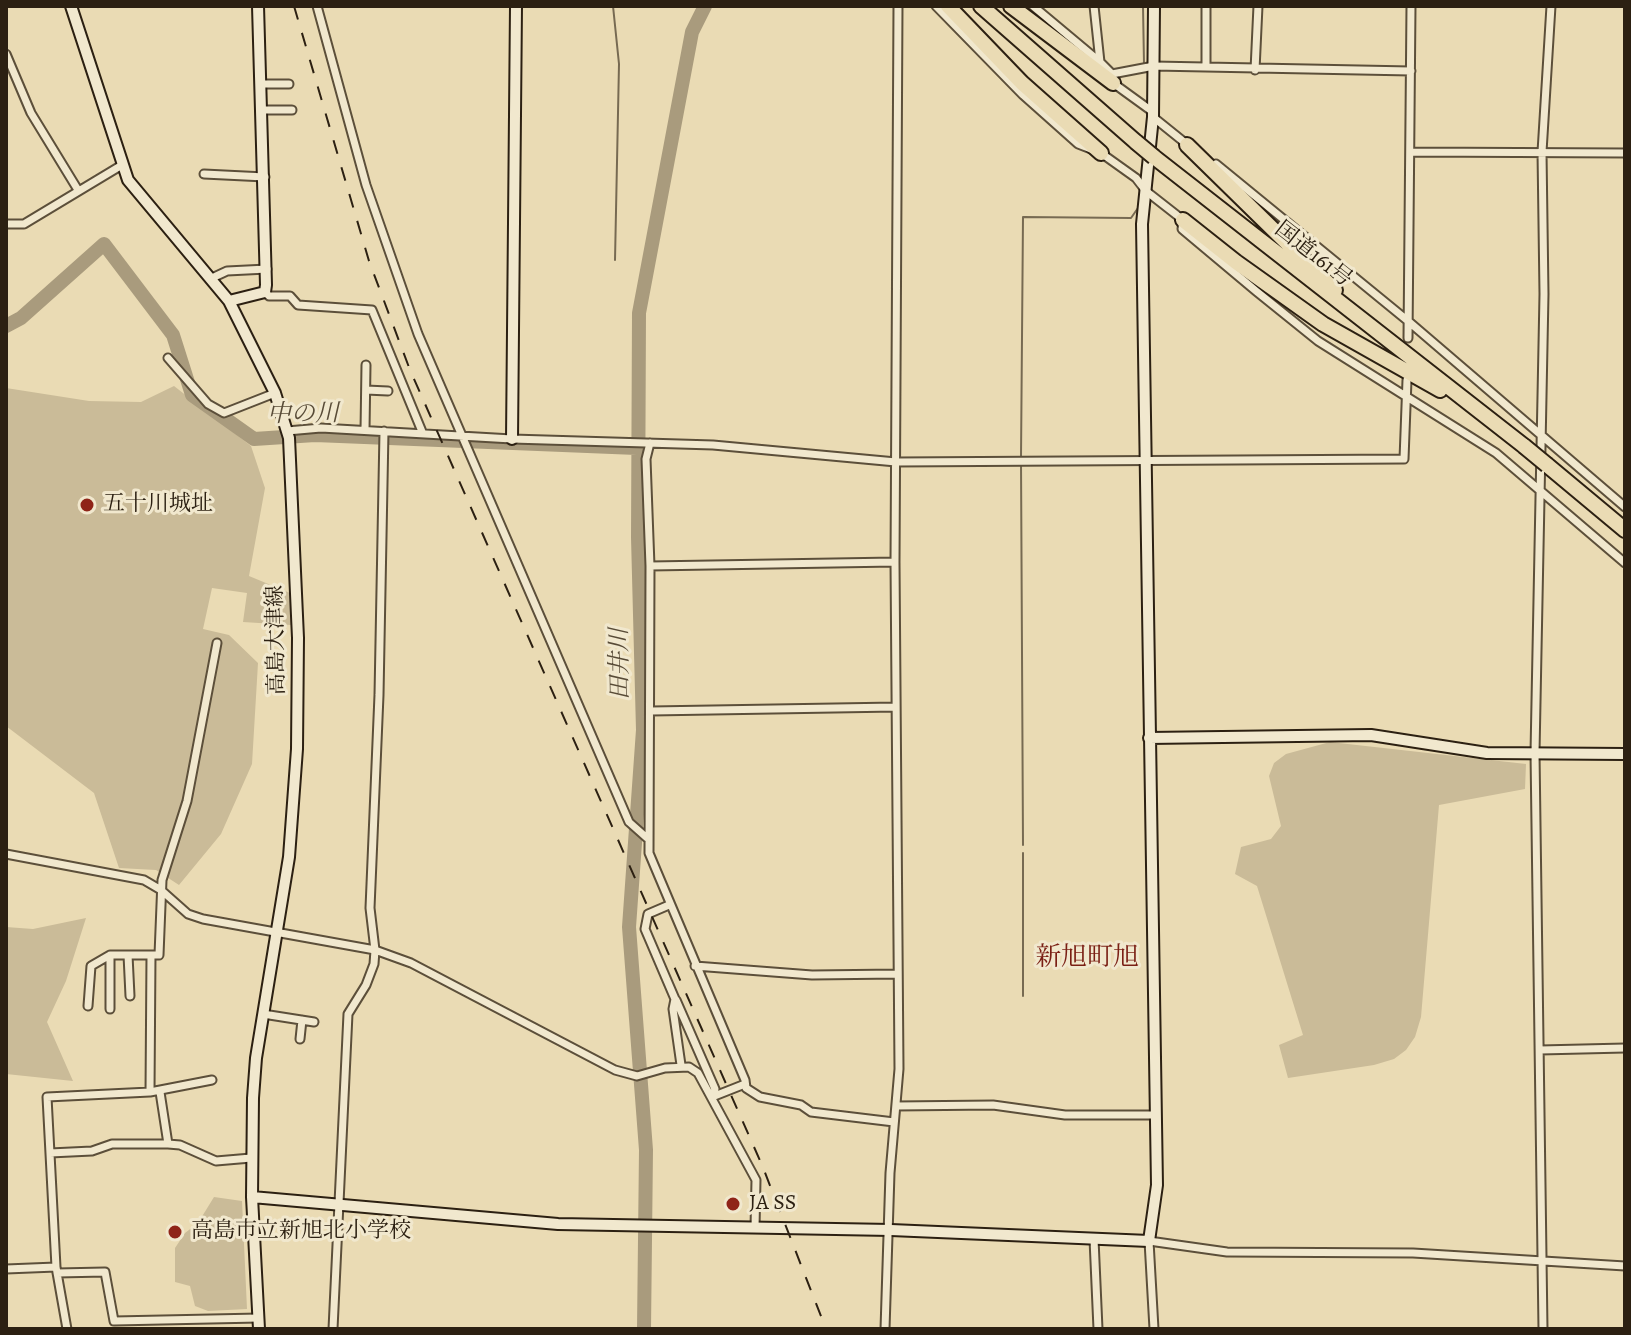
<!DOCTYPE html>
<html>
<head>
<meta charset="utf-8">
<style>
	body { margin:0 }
	#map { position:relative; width:1631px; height:1335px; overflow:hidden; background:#eadbb4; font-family:Alegreya,serif }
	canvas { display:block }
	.frame { position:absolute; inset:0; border:8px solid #2c2012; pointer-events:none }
</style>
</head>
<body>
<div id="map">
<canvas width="1631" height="1335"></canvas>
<div class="frame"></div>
</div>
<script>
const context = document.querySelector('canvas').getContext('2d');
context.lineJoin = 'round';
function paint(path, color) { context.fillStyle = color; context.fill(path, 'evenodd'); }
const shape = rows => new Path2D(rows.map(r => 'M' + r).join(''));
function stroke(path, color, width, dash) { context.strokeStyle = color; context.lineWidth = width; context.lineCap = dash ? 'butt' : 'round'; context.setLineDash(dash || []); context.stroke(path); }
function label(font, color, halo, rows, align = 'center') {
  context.font = font + ' Alegreya,"Noto Serif JP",serif'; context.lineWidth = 6; context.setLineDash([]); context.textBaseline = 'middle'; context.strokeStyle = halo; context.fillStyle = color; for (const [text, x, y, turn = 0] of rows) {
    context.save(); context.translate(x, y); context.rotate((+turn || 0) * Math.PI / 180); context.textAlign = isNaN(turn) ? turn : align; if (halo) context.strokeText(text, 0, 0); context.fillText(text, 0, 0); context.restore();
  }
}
paint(shape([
	[174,386,251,446,265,488,249,576,290,593,291,625,243,622,247,593,212,588,203,629,229,635,258,663,252,764,221,834,179,885,156,870,119,868,94,793,6,726,6,388,89,401,141,402],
	[1330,742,1526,764,1525,789,1439,805,1421,1017,1415,1037,1406,1050,1394,1059,1374,1065,1288,1078,1279,1045,1303,1035,1257,886,1235,874,1241,847,1271,839,1281,826,1269,776,1274,763,1286,754],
	[86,918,66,981,47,1022,73,1081,6,1074,6,927,33,929],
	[214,1197,242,1201,247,1309,208,1311,195,1306,190,1286,175,1282,175,1248,185,1233,198,1223]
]), '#cabb98');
stroke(shape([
	[613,6,619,64,615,260],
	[1143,6,1144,64],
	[1148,123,1148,116],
	[1021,457,1023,217,1131,218,1138,208],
	[1021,462,1023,845],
	[1023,996,1023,853]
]), '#776a52', 2);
stroke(shape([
	[6,326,21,318,104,244,173,335,192,395,254,439,315,435,637,448],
	[644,1329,646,1150,629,927,643,730,638,537,639,313,692,32,705,6]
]), '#a99b7d', 14);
const street = shape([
	[317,6,366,185,418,334,629,822,647,838],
	[936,6,1023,95,1078,144,1101,153,1136,178,1146,191,1183,220,1182,229,1256,291,1318,341,1496,453,1625,563],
	[1033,6,1100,62,1112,74,1113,83,1153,112],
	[1094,6,1100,62],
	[6,54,31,113,78,190],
	[1206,67,1206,6],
	[1255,70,1258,6],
	[1112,74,1154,66,1411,71],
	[261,84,289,84],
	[262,110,292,110],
	[1153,117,1189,146],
	[1410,152,1625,153],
	[1216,164,1408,321,1625,507],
	[204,174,265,177],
	[6,224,24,224,122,165],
	[212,278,227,271,267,269],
	[265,292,269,296,290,296,298,305,372,310,423,434],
	[1408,338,1411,6],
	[168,358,208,404,224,413,275,393],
	[366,390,388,391],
	[365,430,366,365],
	[287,431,321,428,512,439,713,445,896,462,1404,459,1407,380],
	[650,443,646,459,650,566,649,853,745,1080,746,1088,760,1097,801,1105,811,1112,894,1122],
	[650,566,895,562],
	[651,711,896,707],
	[6,854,144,880,161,890,188,914,203,919,375,950,411,963,615,1070,637,1076,665,1068,689,1067,698,1073,756,1180,755,1228],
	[669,905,648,914,645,929,675,999,673,1009,681,1065],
	[128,955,130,996],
	[695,966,812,975,898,974],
	[676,1000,715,1089,712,1097],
	[88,1006,91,966,110,955,151,955],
	[110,1009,110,955],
	[263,1014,314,1022],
	[300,1039,302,1020],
	[1540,1050,1625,1048],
	[150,1092,212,1080],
	[160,1092,168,1144],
	[712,1097,745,1084],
	[896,1106,993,1105,1065,1115,1156,1115],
	[50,1153,92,1151,112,1144,168,1144,180,1145,216,1161,251,1158],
	[1094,1239,1098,1329],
	[6,1269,56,1267],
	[57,1273,105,1272,114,1321,259,1318],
	[67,1329,56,1267,47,1097,150,1092,151,955,159,955,162,880,187,801,217,643],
	[333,1329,348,1014,366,985,374,964,375,950,370,908,379,695,384,431],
	[885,1329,890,1173,899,1069,895,562,898,6],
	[1154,1329,1149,1241,1227,1252,1413,1253,1625,1266],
	[1543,1329,1535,753,1544,294,1542,152,1551,6]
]);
const secondary = shape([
	[71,6,128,180,229,301,275,393,289,438,298,638,297,749,289,857,256,1058,253,1098,252,1197,259,1329],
	[229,301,265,292,266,285,258,6],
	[512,439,516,6],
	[1149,738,1371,735,1487,753,1625,754],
	[252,1197,558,1224,891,1230,1149,1241,1157,1185,1142,224,1153,117,1154,6]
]);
const highway = shape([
	[948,6,1022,83,1101,153],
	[981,6,1136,142],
	[1011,6,1113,83],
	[1187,145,1335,290],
	[1154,157,1524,446],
	[1183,220,1236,262,1323,324,1440,390],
	[1547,465,1625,530]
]);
stroke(street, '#5c4f3a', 11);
stroke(secondary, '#2c2012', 14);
stroke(highway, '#2c2012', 18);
stroke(street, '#f1e8ce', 7);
stroke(secondary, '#f1e8ce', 10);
stroke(highway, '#eadbb4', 14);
stroke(shape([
	[294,6,369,261,410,370,762,1165,826,1329]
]), '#2c2012', 2, [14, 14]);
const highwayBridge = shape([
	[1136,142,1154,157],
	[1524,446,1547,465]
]);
stroke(highwayBridge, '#2c2012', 18, []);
stroke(highwayBridge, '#eadbb4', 14);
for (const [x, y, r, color] of [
	[87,505,8,"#8f2418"],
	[733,1204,8,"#8f2418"],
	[175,1232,8,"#8f2418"]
]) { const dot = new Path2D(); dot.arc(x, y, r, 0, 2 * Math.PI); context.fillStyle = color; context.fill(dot); stroke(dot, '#f1e8ce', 3); }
label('22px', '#2c2012', '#f1e8ce', [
	["国道161号",1313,255,38],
	["高島大津線",277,640,-91]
]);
label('22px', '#2c2012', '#f1e8ce', [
	["五十川城址",103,505],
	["JA SS",749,1204],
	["高島市立新旭北小学校",191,1232]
], 'left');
label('italic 24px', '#584b37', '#f1e8ce', [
	["中の川",303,415,-1],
	["田井川",621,664,-91]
]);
label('26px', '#7a1f14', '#f1e8ce', [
	["新旭町旭",1087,959]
]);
</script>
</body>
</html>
